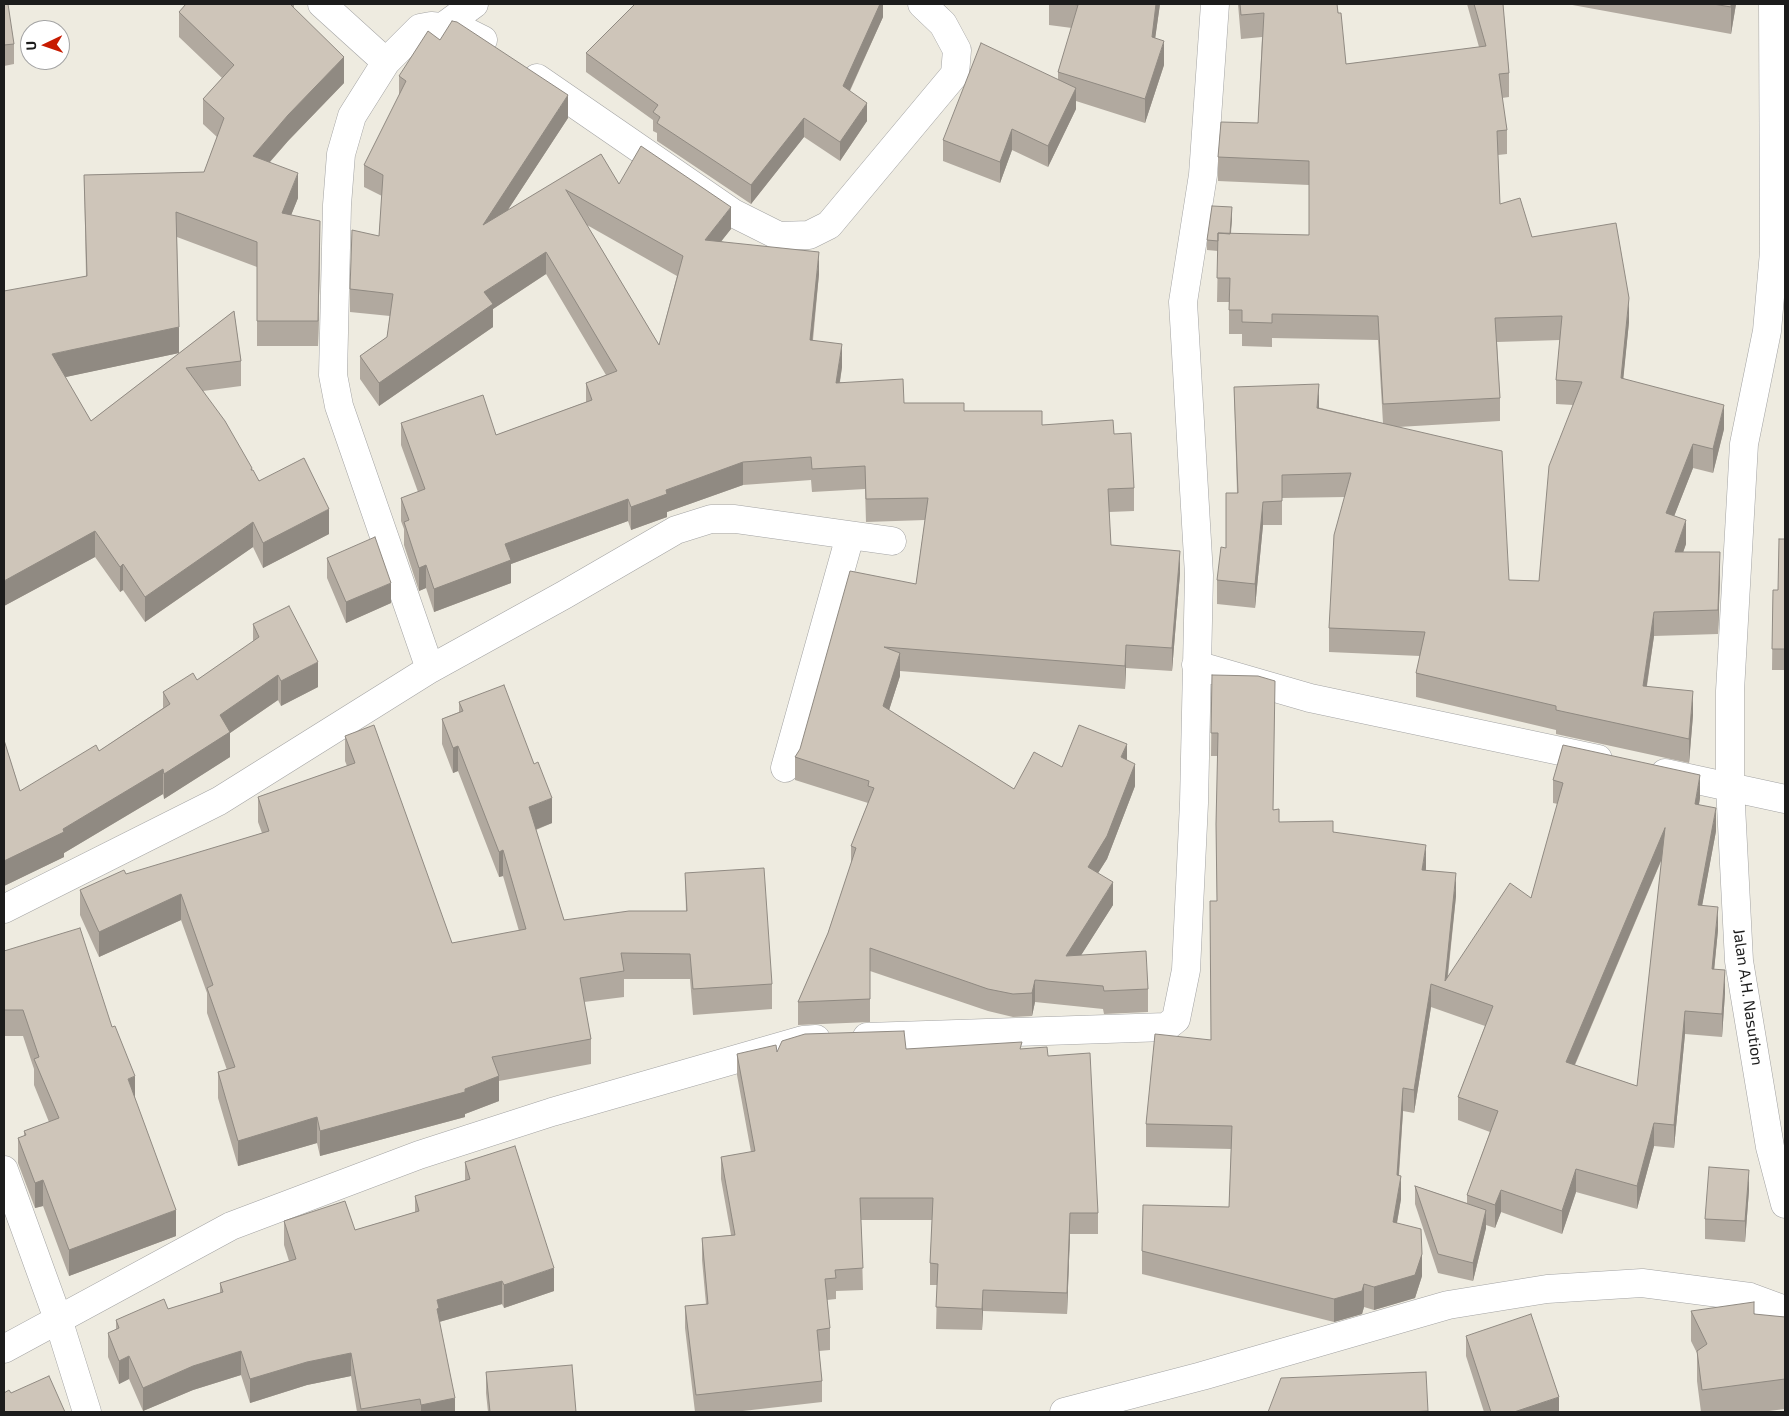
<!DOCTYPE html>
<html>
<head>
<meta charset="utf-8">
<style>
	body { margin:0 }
	#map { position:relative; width:1789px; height:1416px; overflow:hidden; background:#eeebe0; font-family:"Exo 2",sans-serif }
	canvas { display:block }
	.frame { position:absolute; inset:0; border:5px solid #1c1c1c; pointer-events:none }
	.north { position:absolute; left:20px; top:20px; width:50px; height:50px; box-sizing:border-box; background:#fff; border:1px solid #a4a4a4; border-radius:50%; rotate:267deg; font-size:14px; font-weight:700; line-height:20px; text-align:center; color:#1c1c1c }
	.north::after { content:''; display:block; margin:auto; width:18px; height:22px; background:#c71b00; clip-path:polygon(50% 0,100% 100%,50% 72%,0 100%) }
</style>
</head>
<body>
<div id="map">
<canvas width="1789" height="1416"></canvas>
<div class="frame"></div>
<div class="north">U</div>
</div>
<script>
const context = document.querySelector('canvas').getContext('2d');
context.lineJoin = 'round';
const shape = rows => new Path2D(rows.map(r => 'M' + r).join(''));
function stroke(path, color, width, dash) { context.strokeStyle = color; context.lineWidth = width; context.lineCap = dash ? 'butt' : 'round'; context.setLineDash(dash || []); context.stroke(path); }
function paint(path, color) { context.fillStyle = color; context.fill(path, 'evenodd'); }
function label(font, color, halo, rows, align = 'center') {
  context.font = font + ' "Exo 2",sans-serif'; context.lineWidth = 4; context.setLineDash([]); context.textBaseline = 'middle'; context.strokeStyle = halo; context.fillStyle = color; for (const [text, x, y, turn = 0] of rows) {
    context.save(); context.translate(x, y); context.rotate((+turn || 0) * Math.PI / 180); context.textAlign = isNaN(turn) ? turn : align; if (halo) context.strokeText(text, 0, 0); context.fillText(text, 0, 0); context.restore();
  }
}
const minor = shape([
	[322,4,386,62],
	[1773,4,1774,252,1767,331,1744,444,1730,691,1730,786,1739,961,1770,1147,1785,1204],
	[444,26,474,4],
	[537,78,733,213,779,236,809,235,829,225,955,74,957,50,943,24,922,4],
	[1196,665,1310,698,1598,759],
	[430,669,339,406,333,375,337,205,341,154,352,116,386,62,420,28,431,26,461,29,483,40],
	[785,768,850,536],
	[1665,773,1785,799],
	[4,909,219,801,430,669,564,595,676,530,711,519,735,519,892,541],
	[867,1037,1166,1027,1176,1019,1186,970,1194,803,1199,575,1183,302,1203,175,1215,4],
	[4,1349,231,1226,419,1155,552,1112,803,1040,816,1039],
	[1064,1412,1202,1376,1448,1305,1547,1289,1642,1283,1750,1297,1785,1310]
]);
const tertiary = shape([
	[4,1170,58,1319,87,1412]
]);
stroke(minor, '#a3a3a3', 29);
stroke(tertiary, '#a3a3a3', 29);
stroke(minor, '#fff', 28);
stroke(tertiary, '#fff', 28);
paint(shape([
	[4,4,14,44,14,64,4,66],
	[294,4,294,8,344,83,288,141,270,162,298,198,291,215,320,246,318,346,257,346,257,267,177,237,179,353,65,377,91,421,234,311,241,361,241,386,203,391,259,481,329,534,263,568,253,547,145,622,123,590,120,592,95,557,4,606,86,276,84,175,204,172,217,137,203,124,203,99,222,78,179,37,179,12],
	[883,4,883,17,850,91,867,121,840,161,804,137,751,204,657,141,657,133,653,131,653,120,586,72,586,53],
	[1049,4,1160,4,1155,38,1164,65,1145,123,1076,101,1076,109,1048,167,1012,150,1000,183,943,161,943,140,1058,80,1058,72,1072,28,1049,25],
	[1238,4,1337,4,1346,64,1479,47,1467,4,1503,4,1509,73,1509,97,1502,98,1507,130,1507,154,1498,155,1500,204,1532,237,1629,322,1623,378,1724,429,1713,473,1693,468,1674,516,1686,544,1683,552,1720,576,1718,634,1654,636,1647,686,1693,715,1689,763,1556,734,1556,730,1416,697,1416,673,1420,656,1329,652,1329,628,1345,497,1282,498,1282,525,1263,525,1255,608,1217,604,1217,580,1226,548,1237,493,1234,387,1383,423,1378,340,1272,338,1272,347,1242,346,1242,334,1229,334,1229,302,1217,302,1218,251,1207,250,1207,240,1232,218,1231,234,1309,235,1309,185,1218,181,1218,157,1258,123,1262,37,1241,39],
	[1560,340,1556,380,1556,404,1573,405,1539,581,1509,580,1398,427,1500,421,1500,398,1497,342],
	[1567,4,1736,4,1731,34],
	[440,40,568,118,507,211,601,154,619,184,731,229,721,241,819,274,813,340,842,367,840,382,904,403,964,411,1042,425,1114,434,1134,488,1134,511,1109,512,1111,545,1180,573,1172,671,1126,668,1125,689,900,671,900,676,889,710,1014,789,1062,767,1127,760,1135,786,1107,859,1098,873,1113,905,1081,955,1148,989,1148,1012,1104,1014,1103,1009,1035,1002,1032,1016,1013,1017,988,1011,870,971,870,1022,798,1025,798,1002,828,933,851,864,851,846,868,803,795,780,795,757,916,584,925,520,866,522,865,489,812,492,811,480,743,485,667,512,667,517,631,530,628,521,511,564,511,583,434,612,426,588,419,591,404,545,404,529,401,521,401,498,418,492,401,445,401,423,496,435,586,402,586,383,606,375,546,274,493,309,493,327,379,406,360,379,360,356,387,337,390,316,350,312,350,289,379,236,382,196,364,187,364,165,399,96,399,76],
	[587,225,677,276,659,345],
	[1785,539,1785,670,1772,670,1773,590,1778,590],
	[327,558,391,603,346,623,327,578],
	[253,624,318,687,281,706,278,700,230,733,230,757,164,799,163,794,64,853,64,857,4,886,4,740,20,791,99,751,163,708,163,692,197,680,253,642],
	[1212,675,1279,822,1333,832,1426,868,1426,870,1456,896,1448,976,1531,898,1558,804,1553,803,1553,780,1700,798,1699,804,1716,831,1702,905,1718,930,1714,969,1725,993,1722,1037,1685,1034,1674,1148,1654,1146,1637,1209,1576,1192,1562,1234,1501,1212,1495,1228,1486,1225,1486,1228,1473,1281,1438,1273,1415,1204,1415,1186,1467,1203,1467,1195,1490,1132,1458,1120,1458,1097,1485,1026,1431,1007,1414,1113,1403,1111,1399,1176,1401,1199,1397,1223,1422,1276,1415,1298,1374,1310,1364,1307,1362,1314,1334,1322,1142,1274,1142,1251,1229,1207,1231,1149,1146,1147,1146,1124,1211,1040,1217,901,1216,824,1218,756,1211,756],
	[1662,859,1637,1086,1575,1065],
	[459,702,552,823,536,830,564,920,686,911,685,873,772,984,772,1009,693,1015,690,979,624,979,624,997,584,1002,591,1039,591,1064,499,1081,499,1101,465,1114,465,1117,320,1156,317,1143,238,1166,218,1098,218,1072,227,1070,207,1013,207,993,181,920,99,957,80,915,80,890,262,833,258,822,258,797,347,766,345,761,345,736,452,943,519,931,503,876,499,877,458,771,453,773,442,744,442,719,459,712],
	[4,951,135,1099,176,1236,69,1276,43,1206,35,1208,18,1163,18,1138,24,1136,24,1131,49,1122,34,1085,34,1069,23,1036,4,1036],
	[906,1049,1022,1049,1048,1056,1098,1213,1098,1234,1070,1234,1067,1314,983,1311,982,1330,936,1329,937,1285,930,1285,930,1263,932,1220,861,1220,863,1290,836,1291,836,1299,827,1300,830,1328,830,1350,819,1351,822,1381,822,1402,734,1412,695,1412,685,1328,685,1306,706,1304,702,1260,702,1238,731,1235,721,1179,721,1157,751,1152,737,1075,737,1054],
	[465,1162,554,1291,504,1308,502,1304,439,1322,455,1412,357,1412,351,1376,307,1385,250,1403,241,1375,193,1390,143,1411,129,1379,119,1384,108,1357,108,1333,116,1330,116,1320,168,1309,220,1293,220,1283,289,1261,284,1245,284,1221,355,1230,415,1212,415,1196,465,1181],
	[1749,1190,1745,1242,1705,1239,1705,1219],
	[1691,1311,1785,1317,1785,1409,1761,1412,1701,1412,1697,1381,1697,1353,1691,1341],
	[1466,1336,1559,1412,1484,1412,1466,1356],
	[486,1372,576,1412,488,1412,486,1393]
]), '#b1a99f');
paint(shape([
	[880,4,883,4,883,17,843,105,843,86],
	[1156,4,1160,4,1152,61,1152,37],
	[1731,4,1736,4,1731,34],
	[1164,41,1164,65,1145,123,1145,99],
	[344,57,344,83,288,141,253,181,253,156,288,115],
	[1076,88,1076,109,1048,167,1048,146],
	[568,95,568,118,483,248,483,225],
	[867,103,867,121,840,161,840,142],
	[804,118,804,137,751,204,751,185],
	[1012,129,1012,150,1000,183,1000,162],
	[298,173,298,198,282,238,282,213],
	[731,207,731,229,705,262,705,240],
	[1232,207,1232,218,1229,252,1229,242],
	[320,221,320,246,318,346,318,321],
	[546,252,546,274,493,309,493,327,379,406,379,383,484,292],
	[819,252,819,274,810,362,810,340],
	[1629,298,1629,322,1621,402,1621,378],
	[179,327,179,353,52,380,52,354],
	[842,344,842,367,836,405,836,383],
	[1319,384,1319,408,1317,432,1317,408],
	[1724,405,1724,429,1713,473,1713,449],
	[1693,444,1693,468,1666,537,1666,513],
	[743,462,743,485,667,512,667,517,631,530,631,507,666,490],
	[628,499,628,521,511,564,511,583,434,612,434,589,505,544],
	[1263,502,1263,525,1255,608,1255,584],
	[329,509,329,534,263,568,263,543],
	[1686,520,1686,544,1675,576,1675,552],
	[253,522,253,547,145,622,145,597],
	[95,531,95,557,4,606,4,581],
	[1180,551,1180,573,1172,671,1172,648],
	[1720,552,1720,576,1718,634,1718,610],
	[123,564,123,590,120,592,120,567],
	[426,565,426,588,419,591,419,568],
	[391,583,391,603,346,623,346,602],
	[1654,612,1654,636,1643,710,1643,686],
	[1126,645,1126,668,1125,689,1125,666],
	[900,653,900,676,883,729,883,706],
	[318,662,318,687,281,706,281,681],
	[278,675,278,700,230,733,230,757,164,799,164,774,220,715],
	[1693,691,1693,715,1689,763,1689,739],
	[1127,744,1127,767,1121,757],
	[458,746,458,771,453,773,453,748],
	[1135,764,1135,786,1107,859,1088,889,1088,867],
	[163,769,163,794,64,853,64,857,4,886,4,861,63,829],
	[1700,775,1700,798,1695,827,1695,804],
	[552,798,552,823,529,832,529,807],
	[1716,808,1716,831,1698,928,1698,905],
	[1665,828,1665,851,1566,1085,1566,1062],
	[1426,845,1426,868,1422,893,1422,870],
	[503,850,503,876,499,877,499,852],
	[1456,873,1456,896,1446,989,1445,981],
	[1113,882,1113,905,1066,979,1066,956],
	[181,894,181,920,99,957,99,932],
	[1718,907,1718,930,1712,992,1712,969],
	[1725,970,1725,993,1722,1037,1722,1014],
	[1035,980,1035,1002,1032,1016,1032,993],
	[1431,984,1431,1007,1414,1113,1414,1090],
	[1685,1011,1685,1034,1674,1148,1674,1125],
	[135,1076,135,1102,128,1079],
	[499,1076,499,1101,465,1114,465,1117,320,1156,320,1131,465,1089],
	[1403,1088,1403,1111,1397,1198,1397,1175],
	[317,1117,317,1143,238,1166,238,1141],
	[1654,1123,1654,1146,1637,1209,1637,1186],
	[1576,1169,1576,1192,1562,1234,1562,1211],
	[1749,1170,1749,1190,1745,1242,1745,1221],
	[1401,1176,1401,1199,1393,1245,1393,1222],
	[43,1180,43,1206,35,1208,35,1183],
	[1501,1190,1501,1212,1495,1228,1495,1205],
	[4,1200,5,1200,5,1218,4,1218],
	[176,1210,176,1236,69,1276,69,1250],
	[1486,1210,1486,1228,1473,1281,1473,1263],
	[1070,1213,1070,1234,1067,1314,1067,1293],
	[1422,1254,1422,1276,1415,1298,1374,1310,1374,1287],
	[554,1268,554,1291,504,1308,504,1285],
	[502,1281,502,1304,439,1322,437,1333,437,1300],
	[1364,1284,1364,1307,1362,1314,1334,1322,1334,1299],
	[983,1290,983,1311,982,1330,982,1309],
	[241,1351,241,1375,193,1390,143,1411,143,1388,193,1366],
	[351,1353,351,1376,307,1385,250,1403,250,1379,307,1362],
	[129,1356,129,1379,119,1384,119,1361],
	[1559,1397,1559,1412,1514,1412],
	[455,1398,455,1412,421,1412,421,1405]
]), '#908a82');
const building = shape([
	[4,4,8,4,14,44,4,45,4,4],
	[186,4,290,4,344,57,288,115,253,156,298,173,282,213,320,221,318,321,257,321,257,242,176,212,179,327,52,354,91,421,234,311,241,361,186,368,225,421,252,468,251,470,253,470,259,481,304,458,329,509,263,543,253,522,145,597,123,564,120,567,95,531,4,581,4,291,87,276,84,175,204,172,224,118,203,99,234,65,179,12,186,4],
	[635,4,880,4,843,86,867,103,840,142,804,118,751,185,657,123,660,117,653,112,658,105,586,53,635,4],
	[1072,4,1156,4,1152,37,1164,41,1145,99,1058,72,1078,5,1072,4],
	[1240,4,1337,4,1338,13,1341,13,1346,64,1486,46,1474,4,1503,4,1509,73,1499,74,1507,130,1497,131,1500,204,1520,198,1532,237,1616,223,1629,298,1621,378,1724,405,1713,449,1693,444,1666,513,1686,520,1675,552,1720,552,1718,610,1654,612,1643,686,1693,691,1689,739,1556,710,1556,706,1416,673,1425,632,1329,628,1334,535,1351,473,1282,475,1282,501,1263,502,1255,584,1217,580,1221,547,1226,548,1226,493,1238,493,1234,387,1319,384,1317,408,1502,451,1509,580,1539,581,1549,466,1582,382,1556,380,1562,316,1495,318,1500,398,1383,404,1378,316,1272,314,1272,323,1242,322,1242,310,1229,310,1230,278,1217,278,1218,233,1309,235,1309,161,1218,157,1221,122,1258,123,1264,13,1241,15,1240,4],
	[1713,4,1731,4,1731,7,1713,4],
	[452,21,457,22,568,95,483,225,601,154,619,184,641,146,731,207,705,240,819,252,810,340,842,344,836,383,903,379,904,403,964,403,964,411,1042,411,1042,425,1113,420,1114,434,1131,433,1134,488,1108,489,1111,545,1180,551,1172,648,1126,645,1125,666,884,647,900,653,883,706,1014,789,1034,752,1062,767,1079,725,1127,744,1121,757,1135,764,1107,836,1088,867,1113,882,1066,956,1146,951,1148,989,1104,991,1103,986,1035,980,1032,993,1013,994,988,989,870,948,870,999,798,1002,828,933,856,848,851,846,874,788,868,786,869,781,795,757,800,749,850,571,916,584,928,498,866,499,865,466,812,469,811,457,743,462,666,490,667,494,631,507,628,499,505,544,511,560,434,589,426,565,419,568,404,522,409,520,401,498,425,489,401,423,483,395,496,435,592,400,586,383,617,371,546,252,484,292,493,304,379,383,360,356,387,337,393,294,350,289,352,230,379,236,383,175,364,165,406,81,399,76,428,31,440,40,452,21],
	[566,190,683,256,659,345,566,190],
	[981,43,1076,88,1048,146,1012,129,1000,162,943,140,981,43],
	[1212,206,1232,207,1230,234,1218,233,1218,241,1207,240,1212,206],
	[375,537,391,583,346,602,327,558,375,537],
	[1779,539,1785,539,1785,649,1772,649,1773,590,1778,590,1779,539],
	[289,606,318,662,281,681,278,675,220,715,230,732,164,774,163,769,63,829,64,832,4,861,4,740,20,791,96,745,99,751,170,704,163,692,193,673,197,680,259,637,253,624,289,606],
	[1212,675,1258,676,1275,681,1273,810,1279,809,1279,822,1333,821,1333,832,1426,845,1422,870,1456,873,1445,981,1510,883,1531,898,1563,783,1553,780,1563,745,1700,775,1695,804,1716,808,1698,905,1718,907,1712,969,1725,970,1722,1014,1685,1011,1674,1125,1654,1123,1637,1186,1576,1169,1562,1211,1501,1190,1495,1205,1467,1195,1498,1111,1458,1097,1493,1006,1431,984,1414,1090,1403,1088,1397,1175,1401,1176,1393,1222,1421,1229,1422,1254,1415,1275,1374,1287,1364,1284,1362,1291,1334,1299,1142,1251,1143,1205,1229,1207,1232,1126,1146,1124,1155,1034,1211,1040,1210,901,1217,901,1216,824,1218,733,1211,733,1212,675],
	[1665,828,1637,1086,1566,1062,1665,828],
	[504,685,534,764,538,762,552,798,529,807,564,920,629,911,687,911,685,873,764,868,772,984,693,989,690,954,621,953,624,971,580,978,591,1039,492,1057,499,1076,465,1089,465,1092,320,1131,317,1117,238,1141,218,1072,235,1067,207,988,213,985,181,894,99,932,80,890,124,870,126,874,269,831,258,797,355,763,345,736,374,725,452,943,526,929,503,850,499,852,458,746,453,748,442,719,463,711,459,702,504,685],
	[80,928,112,1027,115,1026,135,1076,128,1079,176,1210,69,1250,43,1180,35,1183,18,1138,26,1135,24,1131,59,1118,34,1059,39,1057,23,1010,4,1010,4,951,80,928],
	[904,1031,906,1049,1022,1042,1020,1049,1047,1047,1048,1056,1090,1053,1098,1213,1070,1213,1067,1293,983,1290,982,1309,936,1307,938,1264,930,1263,933,1198,860,1198,863,1268,835,1270,836,1278,825,1279,830,1328,817,1330,822,1381,696,1395,685,1306,708,1304,702,1238,735,1235,721,1157,755,1151,737,1054,776,1045,777,1052,782,1041,805,1034,904,1031],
	[515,1146,554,1268,504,1285,502,1281,437,1300,439,1308,437,1309,455,1398,421,1405,420,1399,361,1409,351,1353,307,1362,250,1379,241,1351,193,1366,143,1388,129,1356,119,1361,108,1333,119,1328,116,1320,164,1299,168,1309,223,1292,220,1283,296,1259,284,1221,345,1201,355,1230,419,1211,415,1196,470,1179,465,1162,515,1146],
	[1709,1167,1749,1170,1745,1221,1705,1219,1709,1167],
	[1415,1186,1486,1210,1473,1263,1438,1254,1415,1186],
	[1754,1302,1754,1314,1785,1317,1785,1379,1702,1390,1697,1351,1707,1344,1691,1311,1754,1302],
	[1531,1314,1559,1397,1514,1412,1491,1412,1466,1336,1531,1314],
	[572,1365,576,1412,490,1412,486,1372,572,1365],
	[1426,1372,1428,1411,1409,1412,1268,1412,1281,1378,1426,1372],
	[49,1376,65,1412,4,1412,4,1393,9,1390,11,1393,49,1376]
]);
paint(building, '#cec5b9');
stroke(building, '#908a82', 1);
label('16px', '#1c1c1c', '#fff', [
	["Jalan A.H. Nasution",1748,997,82]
]);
</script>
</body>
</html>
